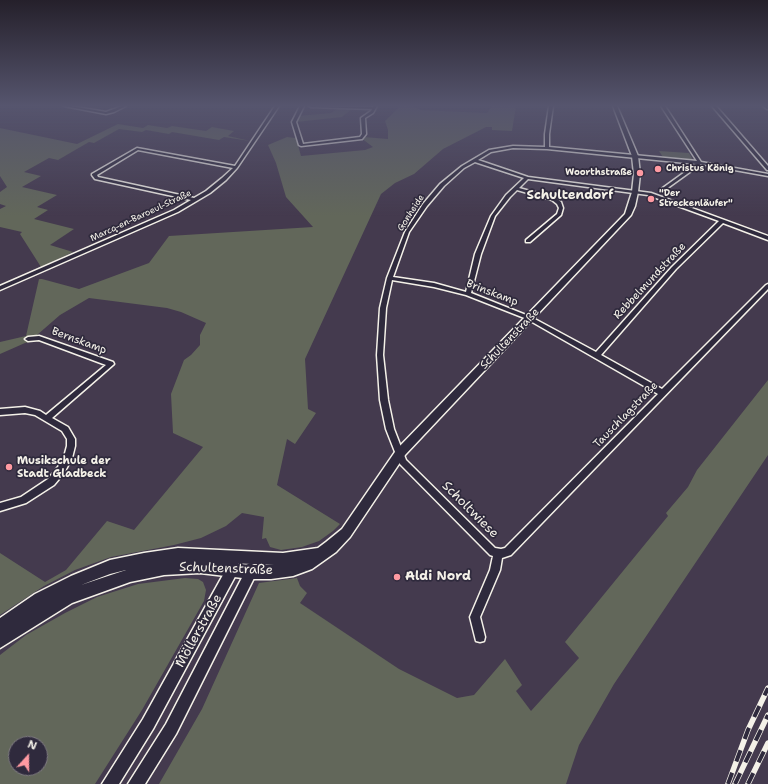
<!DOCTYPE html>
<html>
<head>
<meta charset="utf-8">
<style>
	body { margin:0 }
	#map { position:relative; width:768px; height:784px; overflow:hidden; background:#443a4e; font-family:"Shantell Sans",sans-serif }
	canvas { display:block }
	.north { position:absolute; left:8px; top:736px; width:40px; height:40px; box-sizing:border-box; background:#2f2a3d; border:1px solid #7e7a81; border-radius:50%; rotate:21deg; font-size:11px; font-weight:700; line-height:16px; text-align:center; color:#f4f1e8 }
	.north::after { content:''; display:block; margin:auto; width:14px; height:18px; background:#ff9aa2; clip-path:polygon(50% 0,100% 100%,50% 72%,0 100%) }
</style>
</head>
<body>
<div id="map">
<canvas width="768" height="784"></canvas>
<div class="north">N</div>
</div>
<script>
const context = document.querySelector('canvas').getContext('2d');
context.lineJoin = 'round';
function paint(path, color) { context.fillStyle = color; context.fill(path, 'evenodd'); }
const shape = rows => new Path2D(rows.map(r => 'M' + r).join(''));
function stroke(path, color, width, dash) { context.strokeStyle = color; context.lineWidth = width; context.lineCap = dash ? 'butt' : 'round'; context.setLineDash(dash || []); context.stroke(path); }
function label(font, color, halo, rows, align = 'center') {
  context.font = font + ' "Shantell Sans",sans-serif'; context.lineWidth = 3.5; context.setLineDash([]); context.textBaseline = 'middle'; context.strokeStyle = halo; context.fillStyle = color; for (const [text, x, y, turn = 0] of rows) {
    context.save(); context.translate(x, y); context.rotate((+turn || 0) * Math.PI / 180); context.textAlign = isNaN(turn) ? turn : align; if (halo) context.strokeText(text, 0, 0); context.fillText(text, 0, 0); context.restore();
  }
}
paint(shape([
	[397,106,413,106,421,110,487,113,492,106,516,106,512,131,492,130,492,127,486,127,443,149,414,174,395,183,381,194,305,359,308,409,316,413,295,444,287,439,277,485,340,524,333,531,319,541,302,547,281,550,270,547,266,538,262,539,264,517,242,513,226,526,201,538,174,545,111,557,75,570,44,586,0,615,0,553,45,582,66,570,107,521,134,530,203,447,173,433,171,394,184,360,191,355,200,345,200,335,206,323,181,312,167,308,89,298,60,315,37,335,39,340,25,343,0,354,0,342,26,336,39,279,42,279,79,289,149,263,169,236,313,227,286,197,276,163,268,145,287,137,296,138,301,156,365,150,373,147,361,138,364,137,388,139,388,130,385,121,398,108],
	[338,108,352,109,342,117,296,122,297,116,331,113],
	[118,124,143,128,148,125,167,128,172,126,206,131,212,127,234,131,228,136,250,141,224,137,219,140,172,132,169,134,146,130,142,132,119,129,94,143,89,142,58,160,49,158,24,172,41,176,22,187,57,195,37,207,48,210,34,219,74,229,50,245,73,252,41,267,20,234,22,232,0,227,0,209,6,206,0,204,0,192,7,187,0,176,0,128,77,144],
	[659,151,689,153,693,160,663,157],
	[768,380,768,455,614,684,579,745,566,784,159,784,202,709,259,583,297,578,300,586,307,593,300,603,399,669,457,698,474,695,505,659,522,685,516,691,531,711,579,658,565,642,668,516,666,513,688,487,697,470],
	[185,578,198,579,203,582,206,590,204,601,142,710,95,784,0,784,0,655,26,635,65,613,97,597,138,584],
	[16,744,40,744,40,768,16,768]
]), '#62675a');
const minor = shape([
	[64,106,71,106,106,112,122,106,126,106,114,112,106,114,64,106],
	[275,106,279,106,237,168,226,180,210,193,178,212,0,290,0,286,174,210,191,200,95,179,92,175,92,174,137,148,235,166,275,106],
	[138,150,233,168,222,178,206,191,194,198,98,177,97,175,138,150],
	[300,106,304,106,296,122,303,144,360,137,362,134,361,118,371,111,372,109,311,107,309,106,373,107,373,106,377,106,373,113,365,118,366,134,362,139,301,146,299,145,292,122,300,106],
	[549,106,553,106,549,134,549,147,697,161,661,106,665,106,701,162,768,174,768,176,701,164,662,192,660,192,660,190,696,164,547,149,513,148,491,152,478,160,528,177,651,193,768,236,768,240,723,223,676,269,601,355,662,389,766,285,768,284,768,289,511,555,502,558,500,570,480,617,485,637,484,641,480,642,476,641,470,617,490,570,493,556,490,555,400,464,399,462,386,429,380,400,377,355,380,308,387,278,405,232,423,204,440,184,462,166,489,150,513,146,545,147,545,134,549,106],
	[475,162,524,178,506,195,491,216,475,254,466,292,434,283,393,277,409,232,427,206,444,186,464,168,475,162],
	[528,179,648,195,719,221,672,267,596,352,531,317,471,293,481,254,495,216,510,197,517,190,552,200,557,204,559,208,557,214,526,240,526,242,530,242,561,215,563,208,561,202,556,198,519,188,528,179],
	[392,280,434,287,466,295,527,319,658,394,505,548,501,549,495,548,406,460,394,429,388,400,383,355,386,308,392,280],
	[712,106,716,106,768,166,768,170,767,170,712,106],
	[763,106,767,106,768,109,767,109,763,106],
	[39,336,113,362,114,364,52,418,68,427,75,439,75,446,72,458,64,473,54,485,26,503,0,511,0,503,21,497,48,479,58,467,64,457,67,446,67,439,62,431,35,415,25,413,0,415,0,409,25,407,40,411,46,415,106,365,39,340,28,341,25,339,28,337,39,336]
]);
const tertiary = shape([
	[234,561,238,563,240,567,238,571,153,729,119,784,102,784,143,719,228,566,230,563,234,561],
	[250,563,254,565,256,569,257,572,176,734,145,784,128,784,166,724,245,572,244,569,246,565,250,563]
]);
const secondary = shape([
	[613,106,617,106,638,156,640,174,638,192,635,206,631,215,405,455,350,537,336,552,312,569,293,576,271,579,251,579,200,573,164,575,130,582,72,603,0,648,0,618,35,594,71,576,110,560,144,553,178,548,283,553,318,548,326,542,342,529,397,449,625,214,632,192,634,174,632,156,613,106],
	[230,563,274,565,251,565,230,563],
	[126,570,81,585,110,574,126,570]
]);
stroke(minor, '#f4f1e8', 3);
stroke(tertiary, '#f4f1e8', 3);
stroke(secondary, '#f4f1e8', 3);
paint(minor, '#2f2a3d');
paint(tertiary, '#2f2a3d');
paint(secondary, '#2f2a3d');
const rail = shape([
	[728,784,748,730,768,688],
	[735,784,768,715],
	[748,784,768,743]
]);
stroke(rail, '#f4f1e8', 5.5);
stroke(rail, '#2f2a3d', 4, [12]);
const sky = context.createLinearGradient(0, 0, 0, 216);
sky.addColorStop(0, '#25202b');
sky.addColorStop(0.49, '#56556e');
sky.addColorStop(1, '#56556e00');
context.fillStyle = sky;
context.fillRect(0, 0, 768, 216);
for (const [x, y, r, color] of [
	[658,169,4,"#ff9aa2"],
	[640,173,4,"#ff9aa2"],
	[651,199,4,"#ff9aa2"],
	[9,467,4,"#ff9aa2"],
	[397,577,4,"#ff9aa2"]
]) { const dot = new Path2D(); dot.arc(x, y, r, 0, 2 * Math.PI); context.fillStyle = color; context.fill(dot); stroke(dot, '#2f2a3d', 1.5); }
label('bold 9px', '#f4f1e8', '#2f2a3d', [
	["Christus König",666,169],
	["Woorthstraße",632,173,"right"],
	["\"Der",659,194],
	["Streckenläufer\"",659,204]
], 'left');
label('9px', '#f4f1e8', '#2f2a3d', [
	["Gonheide",411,213,-57],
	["Marcq-en-Baroeul-Straße",141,216,-25]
]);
label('11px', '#f4f1e8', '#2f2a3d', [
	["Rebbelmundstraße",650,281,-47],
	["Brinskamp",492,293,21],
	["Schultenstraße",510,339,-46],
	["Bernskamp",79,341,20],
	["Tauschlagstraße",626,415,-46]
]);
label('bold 11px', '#f4f1e8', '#2f2a3d', [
	["Musikschule der",17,461],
	["Stadt Gladbeck",17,474]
], 'left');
label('bold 13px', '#f4f1e8', '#2f2a3d', [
	["Schultendorf",570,196]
]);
label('13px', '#f4f1e8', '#2f2a3d', [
	["Scholtwiese",470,510,45],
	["Schultenstraße",226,569,2],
	["Möllerstraße",199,631,-61]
]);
label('bold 13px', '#f4f1e8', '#2f2a3d', [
	["Aldi Nord",405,577]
], 'left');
</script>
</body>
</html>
